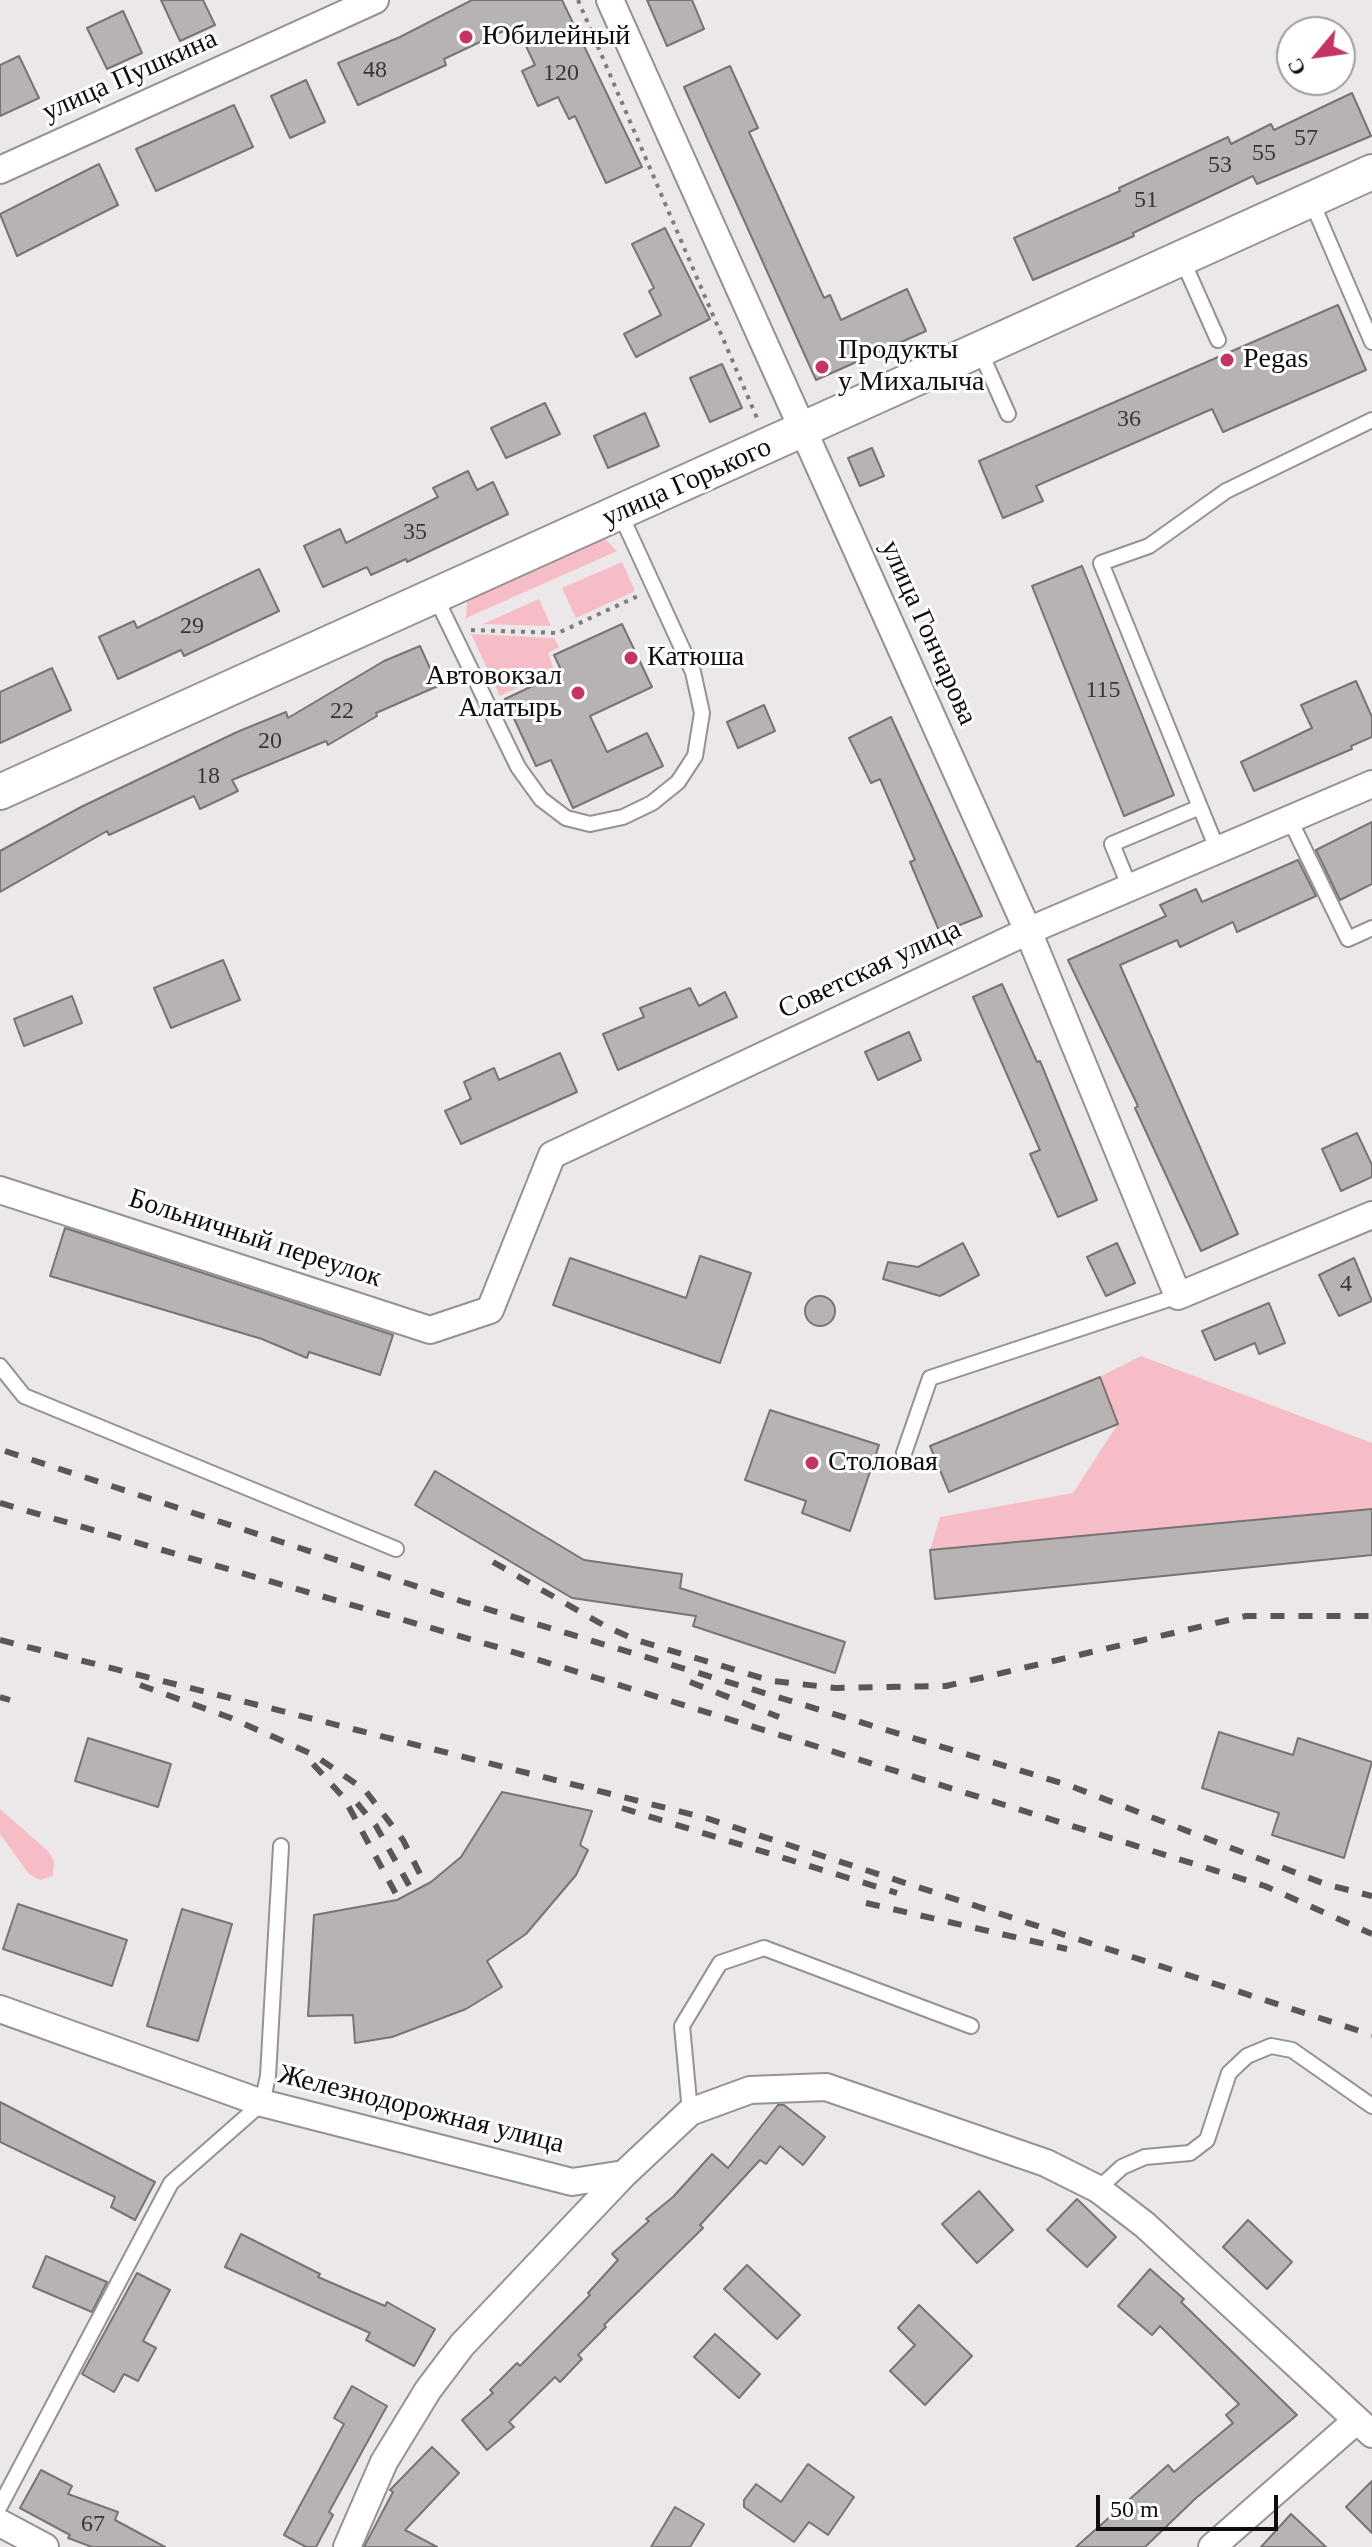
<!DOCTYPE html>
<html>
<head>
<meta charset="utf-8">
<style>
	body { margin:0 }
	#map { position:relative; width:1372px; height:2547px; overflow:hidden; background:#ece7e8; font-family:Georgia,serif }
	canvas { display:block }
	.north { position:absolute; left:1276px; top:16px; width:80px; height:80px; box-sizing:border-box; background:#fff; border:2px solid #9f9e9f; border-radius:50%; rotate:241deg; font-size:22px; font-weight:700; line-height:32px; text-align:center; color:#0f0d0e }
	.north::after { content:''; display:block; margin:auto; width:28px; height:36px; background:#c43661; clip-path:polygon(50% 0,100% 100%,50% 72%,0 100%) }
	.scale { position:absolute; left:1096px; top:2495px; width:182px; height:36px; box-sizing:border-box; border:4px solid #0f0d0e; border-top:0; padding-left:10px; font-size:24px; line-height:28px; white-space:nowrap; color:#0f0d0e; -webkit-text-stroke:6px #fff; paint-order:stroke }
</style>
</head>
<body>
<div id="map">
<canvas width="1372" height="2547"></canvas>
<div class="north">С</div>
<div class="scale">50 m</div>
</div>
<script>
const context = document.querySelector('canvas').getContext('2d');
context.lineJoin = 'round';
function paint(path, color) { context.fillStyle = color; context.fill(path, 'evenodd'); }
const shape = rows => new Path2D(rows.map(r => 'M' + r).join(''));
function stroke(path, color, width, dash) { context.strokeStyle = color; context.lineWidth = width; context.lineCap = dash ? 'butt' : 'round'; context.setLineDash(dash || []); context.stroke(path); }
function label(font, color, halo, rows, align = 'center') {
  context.font = font + ' Georgia,serif'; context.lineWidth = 6; context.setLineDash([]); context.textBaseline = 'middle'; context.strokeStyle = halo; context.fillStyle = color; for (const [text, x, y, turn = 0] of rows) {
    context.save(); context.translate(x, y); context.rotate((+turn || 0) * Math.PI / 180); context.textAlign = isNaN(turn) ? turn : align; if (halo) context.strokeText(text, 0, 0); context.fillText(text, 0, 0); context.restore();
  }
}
paint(shape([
	[603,537,617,551,466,618,467,597],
	[622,562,635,591,576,618,562,588],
	[539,599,551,626,483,624],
	[471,634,554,638,559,647,548,653,554,670,500,696],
	[1141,1356,1372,1443,1372,1510,930,1550,940,1517,1073,1493,1118,1424,1100,1377],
	[0,1809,49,1852,54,1862,53,1876,40,1880,29,1874,0,1834]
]), '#f7bdc7');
const building = shape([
	[161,0,203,0,215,25,180,41,161,0],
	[472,0,562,0,642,167,606,183,575,116,569,119,558,97,538,106,522,71,535,65,516,25,444,59,446,65,358,105,338,63,400,37,472,0],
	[647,0,692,0,704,29,667,46,647,0],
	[123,11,142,53,107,69,87,28,123,11],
	[19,56,39,98,0,116,0,65,19,56],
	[730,66,758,128,749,132,824,298,830,295,841,320,907,289,926,331,816,380,684,87,730,66],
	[306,80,325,122,290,138,271,96,306,80],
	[1352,93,1371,136,1257,184,1253,176,1133,233,1134,236,1033,280,1014,238,1120,191,1119,188,1228,137,1231,144,1271,124,1274,130,1352,93],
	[234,105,253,147,156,191,136,149,234,105],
	[99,164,118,205,17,256,0,214,99,164],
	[665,228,710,319,636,357,624,334,661,315,649,291,654,288,632,244,665,228],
	[1338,305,1366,370,1223,432,1212,409,1036,486,1043,501,1003,518,979,461,1338,305],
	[722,364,742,408,710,422,690,378,722,364],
	[545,403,560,434,506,458,491,428,545,403],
	[645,413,659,446,608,468,594,436,645,413],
	[872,448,884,476,860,486,848,458,872,448],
	[468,471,477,490,493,482,508,514,407,562,406,559,371,575,367,567,323,587,304,546,340,529,346,543,438,497,433,488,468,471],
	[1082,566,1174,795,1124,816,1032,586,1082,566],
	[259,569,279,611,184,656,181,650,118,679,99,637,134,621,137,628,259,569],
	[622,624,652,687,590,716,607,752,647,733,663,766,573,808,551,760,536,766,505,699,562,672,554,655,622,624],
	[420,646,438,686,376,713,377,716,328,745,326,741,232,780,238,791,200,809,194,796,109,835,107,831,0,892,0,851,81,807,237,732,286,712,288,718,384,661,420,646],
	[52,668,71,710,0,743,0,692,52,668],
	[1356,681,1372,717,1372,737,1351,746,1352,749,1254,791,1241,762,1312,728,1301,705,1356,681],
	[764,705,775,731,738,748,727,722,764,705],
	[891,717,982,916,940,933,910,862,915,860,880,779,871,783,849,738,891,717],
	[1372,822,1372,884,1340,900,1316,850,1372,822],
	[1298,860,1316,896,1237,932,1233,922,1180,947,1177,940,1120,965,1238,1234,1201,1251,1135,1108,1138,1106,1068,960,1166,916,1160,905,1196,889,1202,902,1298,860],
	[223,960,240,1000,171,1028,154,988,223,960],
	[1002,984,1037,1062,1040,1061,1097,1200,1058,1217,1030,1154,1040,1150,973,997,1002,984],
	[690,988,699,1006,725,992,737,1017,618,1070,603,1034,644,1017,640,1008,690,988],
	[72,996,82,1023,24,1046,14,1019,72,996],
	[909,1032,921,1060,878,1080,865,1052,909,1032],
	[560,1053,577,1092,461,1144,445,1111,471,1099,464,1082,494,1068,499,1080,560,1053],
	[1357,1133,1372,1165,1372,1177,1341,1191,1322,1149,1357,1133],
	[65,1228,393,1335,380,1375,309,1352,307,1358,262,1339,50,1276,65,1228],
	[963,1243,979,1275,940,1296,883,1279,888,1262,918,1267,963,1243],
	[1117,1243,1135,1283,1106,1296,1087,1257,1117,1243],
	[700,1256,751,1273,720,1363,553,1305,570,1258,686,1298,700,1256],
	[1354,1258,1372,1301,1339,1316,1319,1275,1354,1258],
	'805 1311a15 15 0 1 1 30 0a15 15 0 1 1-30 0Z',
	[1269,1303,1285,1343,1259,1354,1255,1343,1215,1360,1202,1331,1269,1303],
	[1100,1377,1118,1424,949,1492,930,1446,1100,1377],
	[770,1410,879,1445,850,1531,802,1513,806,1501,745,1480,770,1410],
	[435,1471,584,1560,682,1574,680,1588,845,1642,835,1673,693,1626,696,1616,572,1598,415,1505,435,1471],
	[1372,1509,1372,1555,935,1599,930,1550,1372,1509],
	[1219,1732,1293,1755,1298,1738,1372,1762,1344,1858,1272,1835,1279,1813,1202,1788,1219,1732],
	[88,1738,171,1764,158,1807,75,1781,88,1738],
	[502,1792,592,1811,580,1845,588,1850,576,1875,526,1934,487,1961,502,1987,466,2009,392,2037,355,2043,353,2015,308,2016,314,1915,397,1900,431,1882,461,1857,502,1792],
	[18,1904,127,1940,112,1986,3,1949,18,1904],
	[182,1909,232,1924,198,2041,147,2026,182,1909],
	[0,2102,155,2182,135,2220,111,2207,115,2197,0,2142,0,2102],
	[778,2105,784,2105,825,2137,803,2165,780,2146,766,2164,760,2160,700,2225,703,2228,604,2325,606,2327,578,2355,582,2359,560,2382,555,2377,509,2422,514,2427,487,2450,462,2420,493,2393,490,2390,517,2363,520,2366,590,2295,588,2293,618,2260,612,2254,649,2221,646,2219,673,2197,712,2154,728,2168,778,2105],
	[979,2191,1013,2230,977,2263,942,2224,979,2191],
	[1077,2199,1116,2237,1087,2267,1047,2230,1077,2199],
	[1248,2220,1292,2262,1267,2289,1223,2247,1248,2220],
	[241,2234,320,2274,318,2277,385,2306,387,2302,435,2329,414,2366,366,2340,370,2333,225,2267,241,2234],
	[46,2256,107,2282,92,2312,33,2287,46,2256],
	[747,2265,800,2315,777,2339,724,2289,747,2265],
	[1150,2269,1184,2299,1181,2302,1297,2415,1196,2498,1145,2547,1076,2547,1168,2465,1174,2472,1233,2423,1226,2415,1239,2404,1160,2326,1152,2335,1118,2306,1150,2269],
	[137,2273,170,2290,143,2341,156,2348,138,2381,124,2374,114,2392,82,2374,137,2273],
	[919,2305,972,2356,925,2405,890,2371,915,2345,898,2328,919,2305],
	[715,2334,760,2374,739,2398,694,2357,715,2334],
	[352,2386,387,2406,329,2512,333,2515,316,2547,306,2547,284,2535,344,2424,334,2418,352,2386],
	[432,2447,459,2473,405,2530,437,2547,364,2547,393,2492,390,2490,432,2447],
	[808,2464,854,2497,828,2535,809,2522,794,2542,744,2507,744,2500,756,2484,781,2502,808,2464],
	[41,2470,72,2486,68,2494,118,2512,115,2520,165,2547,92,2547,68,2538,70,2535,20,2508,41,2470],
	[1372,2481,1372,2533,1346,2507,1372,2481],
	[675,2507,704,2524,690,2547,651,2547,675,2507],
	[1291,2514,1326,2547,1261,2547,1291,2514]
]);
paint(building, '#b8b3b3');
stroke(building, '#787374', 2);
const service = shape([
	[1311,200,1372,342],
	[1182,259,1218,340],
	[980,351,1008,414],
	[436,598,518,767,541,799,566,818,590,824,623,817,652,803,678,782,695,756,702,713,693,672,620,513],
	[1200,807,1218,851],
	[1290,820,1348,939,1372,928],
	[1130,888,1112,844,1200,807,1101,563,1149,546,1226,491,1372,420],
	[0,1366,24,1396,396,1549],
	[904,1453,930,1378,1178,1296],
	[690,2112,682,2026,720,1963,764,1948,971,2026],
	[1098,2189,1122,2167,1145,2157,1190,2153,1207,2140,1229,2073,1247,2056,1271,2046,1292,2050,1372,2106],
	[0,2506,171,2183,262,2103,268,2076,281,1846]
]);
const minor = shape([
	[610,0,1028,931,1178,1296,1372,1215],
	[0,170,375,0],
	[0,1190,430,1330,490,1310,552,1155,1028,931,1372,784],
	[0,2009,262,2103,572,2182,624,2174,690,2112,750,2090,826,2087,1046,2163,1098,2189,1145,2225,1372,2434],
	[0,2523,45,2547],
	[347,2547,384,2462,428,2390,462,2345,624,2174],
	[1212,2547,1357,2420]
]);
const tertiary = shape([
	[0,792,1372,172]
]);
stroke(service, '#969192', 18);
stroke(minor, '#969192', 30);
stroke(tertiary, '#969192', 38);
stroke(shape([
	[578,0,757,418],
	[471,630,558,633,638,596]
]), '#807c7d', 4, [4, 6]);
stroke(service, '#fff', 14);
stroke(minor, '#fff', 26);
stroke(tertiary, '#fff', 34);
stroke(shape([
	[5,1451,464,1602,1068,1785,1325,1884,1372,1896],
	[0,1503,497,1647,1265,1886,1372,1934],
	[493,1562,605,1626,636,1640,772,1681,836,1688,946,1686,1246,1616,1372,1616],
	[0,1640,706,1818,1372,2035],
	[690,1682,779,1717],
	[140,1685,231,1718,314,1755,365,1790,403,1840,423,1880],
	[0,1697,10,1700],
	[313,1764,344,1798,396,1894],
	[357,1803,376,1826,410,1887],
	[622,1808,897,1893],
	[866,1903,1067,1949]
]), '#595657', 6, [14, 14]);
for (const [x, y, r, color] of [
	[466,37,8,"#c43661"],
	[1227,360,8,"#c43661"],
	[822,367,8,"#c43661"],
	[631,658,8,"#c43661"],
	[578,693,8,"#c43661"],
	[812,1463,8,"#c43661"]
]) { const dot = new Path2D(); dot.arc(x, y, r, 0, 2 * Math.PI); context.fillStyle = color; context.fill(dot); stroke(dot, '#fff', 3); }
label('24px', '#393637', null, [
	["48",375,71],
	["120",561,74],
	["57",1306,139],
	["55",1264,154],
	["53",1220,166],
	["51",1146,201],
	["36",1129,420],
	["35",415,533],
	["29",192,627],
	["115",1103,691],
	["22",342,712],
	["20",270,742],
	["18",208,777],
	["4",1346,1285],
	["67",93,2525]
]);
label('28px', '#0f0d0e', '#fff', [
	["Юбилейный",482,37],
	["Продукты",838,351],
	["у Михалыча",838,383],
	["Pegas",1243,360],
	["Катюша",647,658],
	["Автовокзал",562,677,"right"],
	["Алатырь",562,709,"right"],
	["Столовая",828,1463]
], 'left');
label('28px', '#0f0d0e', '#fff', [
	["улица Пушкина",130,76,-24],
	["улица Горького",687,483,-24],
	["улица Гончарова",928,633,66],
	["Советская улица",870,970,-25],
	["Больничный переулок",255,1239,18],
	["Железнодорожная улица",421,2110,14]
]);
</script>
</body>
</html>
